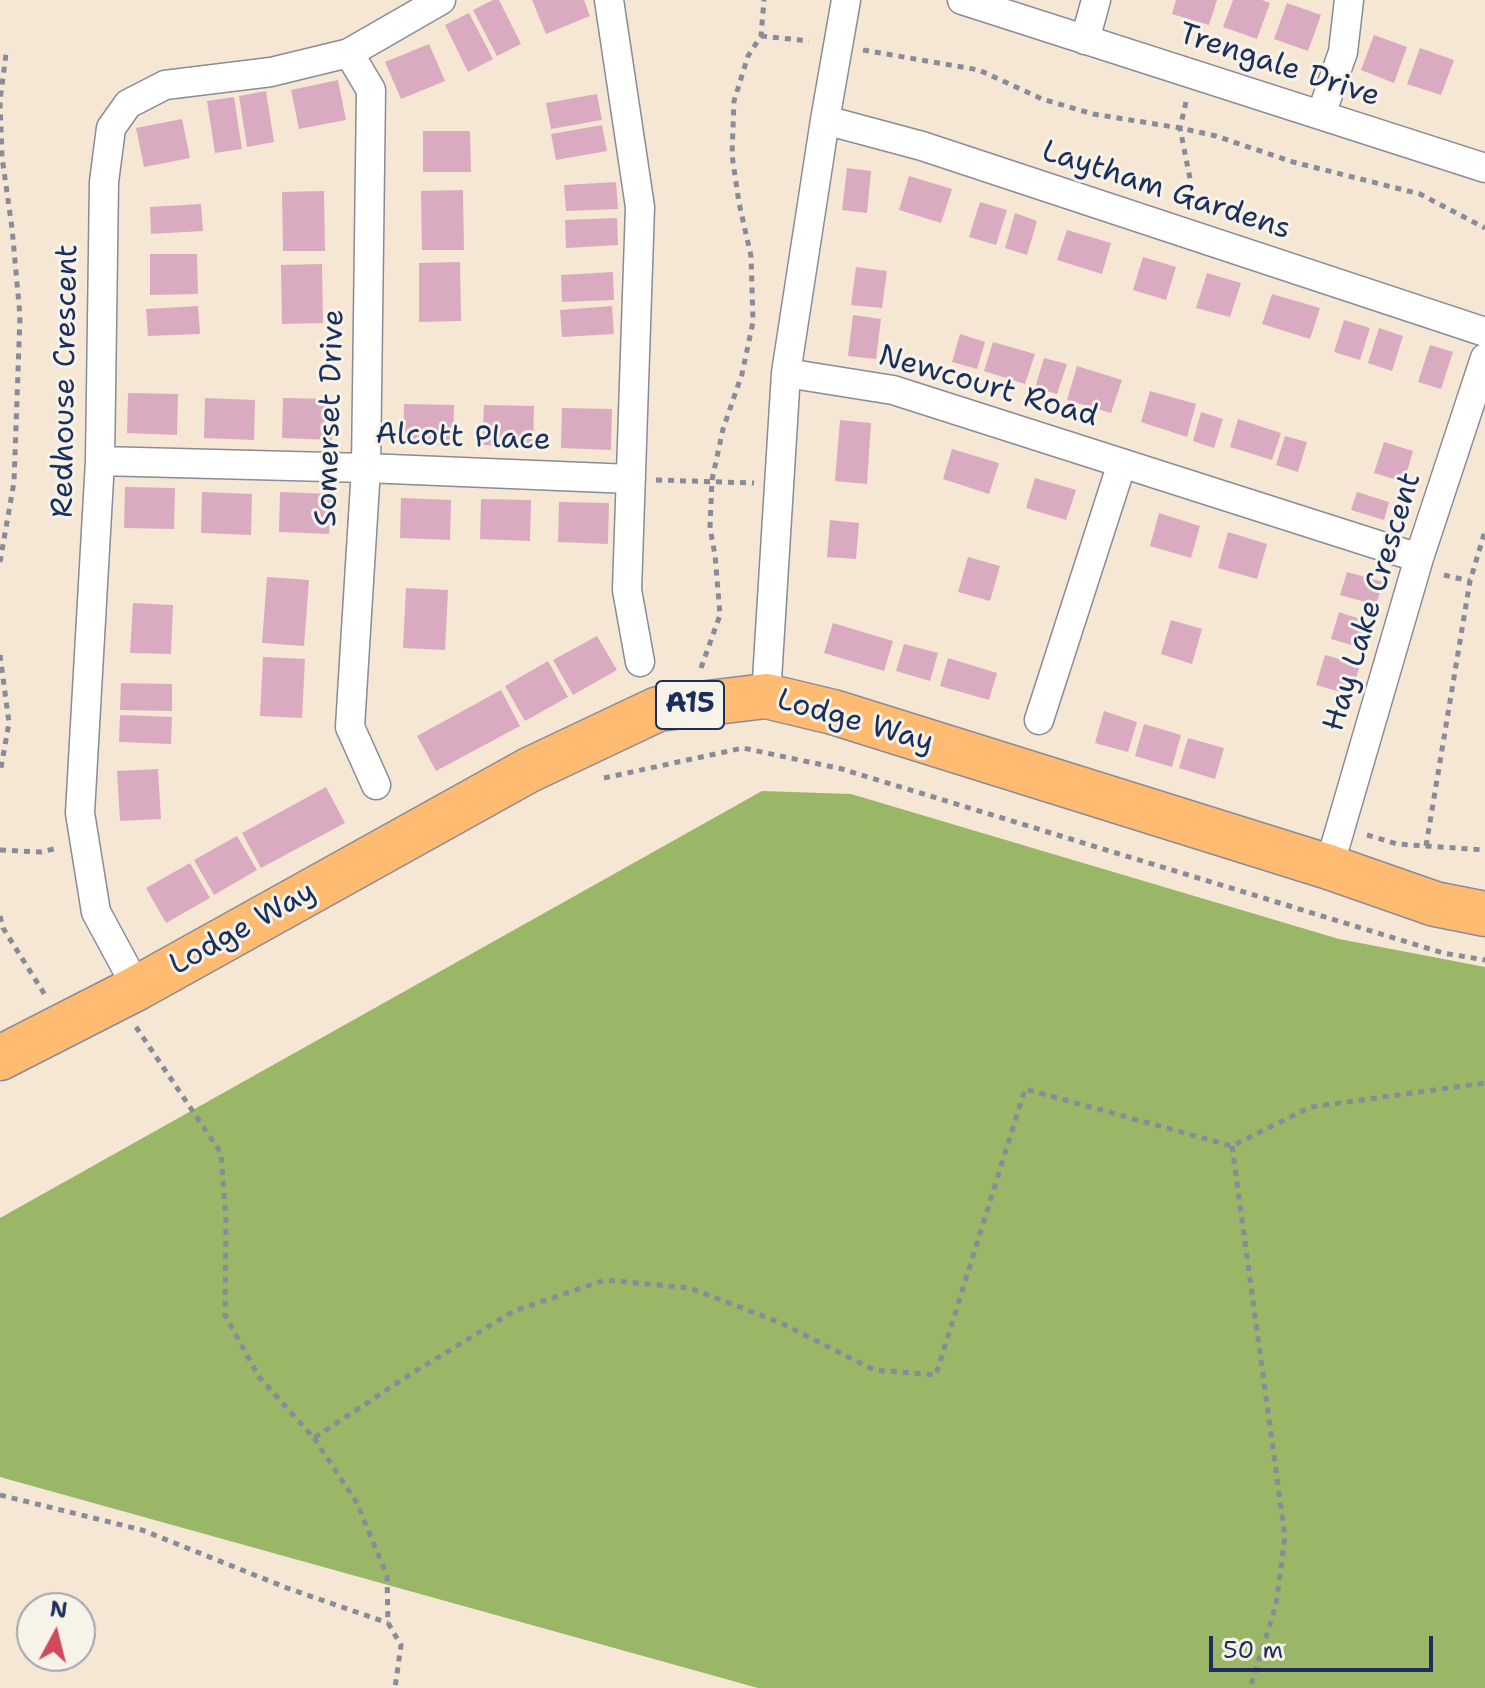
<!DOCTYPE html>
<html>
<head>
<meta charset="utf-8">
<style>
	body { margin:0 }
	#map { position:relative; width:1485px; height:1688px; overflow:hidden; background:#f5e7d4; font-family:"Shantell Sans",sans-serif }
	canvas { display:block }
	.north { position:absolute; left:16px; top:1592px; width:80px; height:80px; box-sizing:border-box; background:#f7f3e8; border:2px solid #9fa5b1; border-radius:50%; rotate:7deg; font-size:22px; font-weight:700; line-height:32px; text-align:center; color:#1b2f5e }
	.north::after { content:''; display:block; margin:auto; width:28px; height:36px; background:#d1495b; clip-path:polygon(50% 0,100% 100%,50% 72%,0 100%) }
	.scale { position:absolute; left:1209px; top:1636px; width:224px; height:36px; box-sizing:border-box; border:4px solid #1b2f5e; border-top:0; padding-left:10px; font-size:24px; line-height:28px; white-space:nowrap; color:#1b2f5e; -webkit-text-stroke:6px #f7f3e8; paint-order:stroke }
</style>
</head>
<body>
<div id="map">
<canvas width="1485" height="1688"></canvas>
<div class="north">N</div>
<div class="scale">50 m</div>
</div>
<script>
const context = document.querySelector('canvas').getContext('2d');
context.lineJoin = 'round';
function paint(path, color) { context.fillStyle = color; context.fill(path, 'evenodd'); }
const shape = rows => new Path2D(rows.map(r => 'M' + r).join(''));
function stroke(path, color, width, dash) { context.strokeStyle = color; context.lineWidth = width; context.lineCap = dash ? 'butt' : 'round'; context.setLineDash(dash || []); context.stroke(path); }
function label(font, color, halo, rows, align = 'center') {
  context.font = font + ' "Shantell Sans",sans-serif'; context.lineWidth = 6; context.setLineDash([]); context.textBaseline = 'middle'; context.strokeStyle = halo; context.fillStyle = color; for (const [text, x, y, turn = 0] of rows) {
    context.save(); context.translate(x, y); context.rotate((+turn || 0) * Math.PI / 180); context.textAlign = isNaN(turn) ? turn : align; if (halo) context.strokeText(text, 0, 0); context.fillText(text, 0, 0); context.restore();
  }
}
paint(shape([
	[762,791,851,794,1339,939,1485,967,1485,1688,758,1688,0,1477,0,1218]
]), '#9ab667');
paint(shape([
	[493,0,499,0,521,44,497,56,473,10],
	[532,0,584,0,590,16,546,34],
	[1176,0,1217,0,1209,25,1172,14],
	[1233,0,1262,0,1270,3,1257,39,1223,27],
	[1287,3,1321,15,1308,51,1274,39],
	[469,13,493,59,468,72,445,25],
	[1374,35,1407,47,1394,83,1361,70],
	[429,44,445,81,401,99,385,62],
	[1420,48,1454,60,1441,95,1407,84],
	[338,80,346,120,299,129,291,90],
	[266,91,274,142,247,147,239,96],
	[597,94,602,120,551,129,546,103],
	[234,97,242,149,215,153,207,101],
	[182,119,190,158,144,167,136,128],
	[602,125,607,151,556,160,551,134],
	[423,131,470,131,471,172,423,172],
	[847,168,871,171,867,213,842,210],
	[909,176,952,189,941,223,899,210],
	[616,182,618,209,566,211,564,185],
	[463,190,464,250,422,250,421,191],
	[324,191,325,251,283,251,282,192],
	[980,202,1007,210,996,245,969,237],
	[201,204,203,231,151,234,150,207],
	[1015,213,1037,221,1027,255,1005,248],
	[617,218,618,245,566,248,565,220],
	[1067,230,1111,243,1102,274,1057,260],
	[150,254,197,254,198,294,150,295],
	[1143,257,1176,267,1166,300,1133,290],
	[460,262,461,321,419,322,419,263],
	[322,264,323,323,282,324,281,265],
	[856,267,887,271,882,308,851,305],
	[613,272,614,300,562,302,561,275],
	[1207,273,1241,283,1230,317,1196,308],
	[1272,294,1320,308,1310,339,1262,324],
	[198,306,200,334,148,336,146,309],
	[612,306,614,334,562,337,560,310],
	[853,315,881,319,876,359,848,356],
	[1344,320,1370,328,1360,360,1334,352],
	[1379,328,1403,336,1392,371,1368,363],
	[960,334,985,342,977,369,952,362],
	[993,342,1035,354,1025,384,984,371],
	[1430,345,1453,352,1441,389,1418,382],
	[1044,358,1067,364,1057,394,1035,388],
	[1077,366,1122,380,1111,413,1067,400],
	[1150,391,1196,404,1187,437,1141,422],
	[128,393,178,394,177,435,127,433],
	[205,398,255,400,254,440,204,438],
	[283,398,333,399,332,440,282,438],
	[404,404,454,405,453,445,403,444],
	[484,405,534,406,533,447,482,445],
	[562,408,612,409,611,450,561,448],
	[1201,412,1223,419,1214,448,1193,441],
	[1238,419,1281,433,1272,460,1230,447],
	[840,420,871,423,867,484,835,481],
	[1285,436,1307,442,1298,472,1276,465],
	[1384,442,1413,451,1404,482,1374,473],
	[952,449,999,463,989,494,943,479],
	[1035,478,1076,490,1066,520,1026,508],
	[125,487,175,488,174,529,124,528],
	[202,492,252,494,251,535,201,533],
	[280,492,331,494,329,534,279,532],
	[1357,492,1389,502,1384,520,1351,510],
	[401,498,451,500,450,540,400,538],
	[481,499,531,500,530,541,480,539],
	[559,502,609,503,608,544,558,542],
	[1159,513,1200,526,1191,558,1150,546],
	[830,520,859,523,856,559,827,557],
	[1228,532,1267,544,1257,579,1218,568],
	[968,557,1000,566,990,601,958,592],
	[1347,572,1383,582,1376,605,1340,595],
	[267,577,309,580,304,646,262,643],
	[406,588,448,590,445,650,403,648],
	[133,603,173,605,171,654,130,653],
	[1339,612,1366,621,1358,647,1331,639],
	[1171,620,1202,629,1192,664,1161,654],
	[833,623,893,641,884,671,824,653],
	[597,636,617,670,573,695,553,660],
	[904,644,938,653,930,681,896,671],
	[1325,655,1360,665,1351,695,1316,685],
	[263,657,305,659,302,718,260,716],
	[948,658,997,673,989,700,940,686],
	[548,661,568,697,525,721,505,686],
	[121,683,172,684,172,711,120,710],
	[501,690,520,726,436,771,417,736],
	[1104,711,1137,722,1128,752,1095,743],
	[120,715,172,717,171,744,119,742],
	[1144,724,1181,735,1172,767,1135,756],
	[1188,738,1224,748,1215,779,1179,768],
	[158,769,161,819,120,821,117,771],
	[326,787,345,823,261,868,242,833],
	[237,836,257,870,214,895,194,860],
	[190,863,210,898,166,923,146,888]
]), '#daabc0');
const street = shape([
	[609,0,640,207,627,590,640,662],
	[962,0,1485,168],
	[1085,40,1096,0],
	[349,53,371,90,366,468,350,727,376,785],
	[1321,115,1343,52,1349,0],
	[825,120,922,146,1485,332],
	[786,373,893,390,1419,558],
	[100,461,366,468,631,479],
	[766,696,786,373,825,120,846,0],
	[1039,720,1122,463],
	[1329,867,1419,558,1485,358],
	[137,988,96,912,80,813,100,461,104,182,111,128,128,104,165,85,271,72,349,53,441,0]
]);
const primary = shape([
	[0,1058,137,988,529,770,658,709,766,696,833,712,1329,867,1435,904,1485,914]
]);
stroke(street, '#888b99', 31);
stroke(primary, '#888b99', 47);
stroke(shape([
	[761,36,809,41],
	[863,50,979,70,1042,99,1093,114,1180,128,1216,136,1293,162,1420,194,1485,228],
	[1186,102,1180,128,1193,194,1189,206],
	[656,480,754,483],
	[0,562,14,482,20,316,12,228,2,157,0,101,6,54],
	[1444,575,1470,581],
	[0,655,9,723,0,773],
	[701,668,720,615,715,555,710,528,712,480,723,429,742,374,753,322,751,256,739,203,732,155,734,101,748,56,761,36,764,0],
	[604,778,743,748,842,769,1443,953,1485,960],
	[1367,835,1397,844,1485,850],
	[1426,846,1470,581,1485,531],
	[0,850,41,852,58,848],
	[0,916,3,928,45,995],
	[136,1027,221,1153,226,1221,225,1315,259,1377,314,1438,406,1377,514,1311,605,1280,690,1288,781,1323,874,1370,936,1375,1025,1089,1232,1146,1311,1107,1485,1083],
	[1232,1146,1285,1537,1276,1605,1250,1688],
	[314,1438,357,1503,387,1576,388,1623,401,1645,395,1688],
	[0,1495,142,1530,287,1588,388,1623]
]), '#888b99', 5, [6, 6]);
stroke(street, '#fff', 28);
stroke(primary, '#ffbb71', 44);
for (const [x, y, w] of [
	[690,705,68]
]) { const box = new Path2D(); box.roundRect(x - w / 2, y - 24, w, 48, 6); context.fillStyle = '#f7f3e8'; context.fill(box); stroke(box, '#1b2f5e', 2); }
label('bold 28px', '#1b2f5e', null, [
	["A15",690,705]
]);
label('30px', '#1b2f5e', '#f7f3e8', [
	["Trengale Drive",1279,66,18],
	["Laytham Gardens",1166,191,18],
	["Redhouse Crescent",66,381,-89],
	["Newcourt Road",988,387,16],
	["Somerset Drive",331,418,-88],
	["Alcott Place",463,438,2],
	["Hay Lake Crescent",1373,602,-73],
	["Lodge Way",855,722,16],
	["Lodge Way",243,929,-29]
]);
</script>
</body>
</html>
